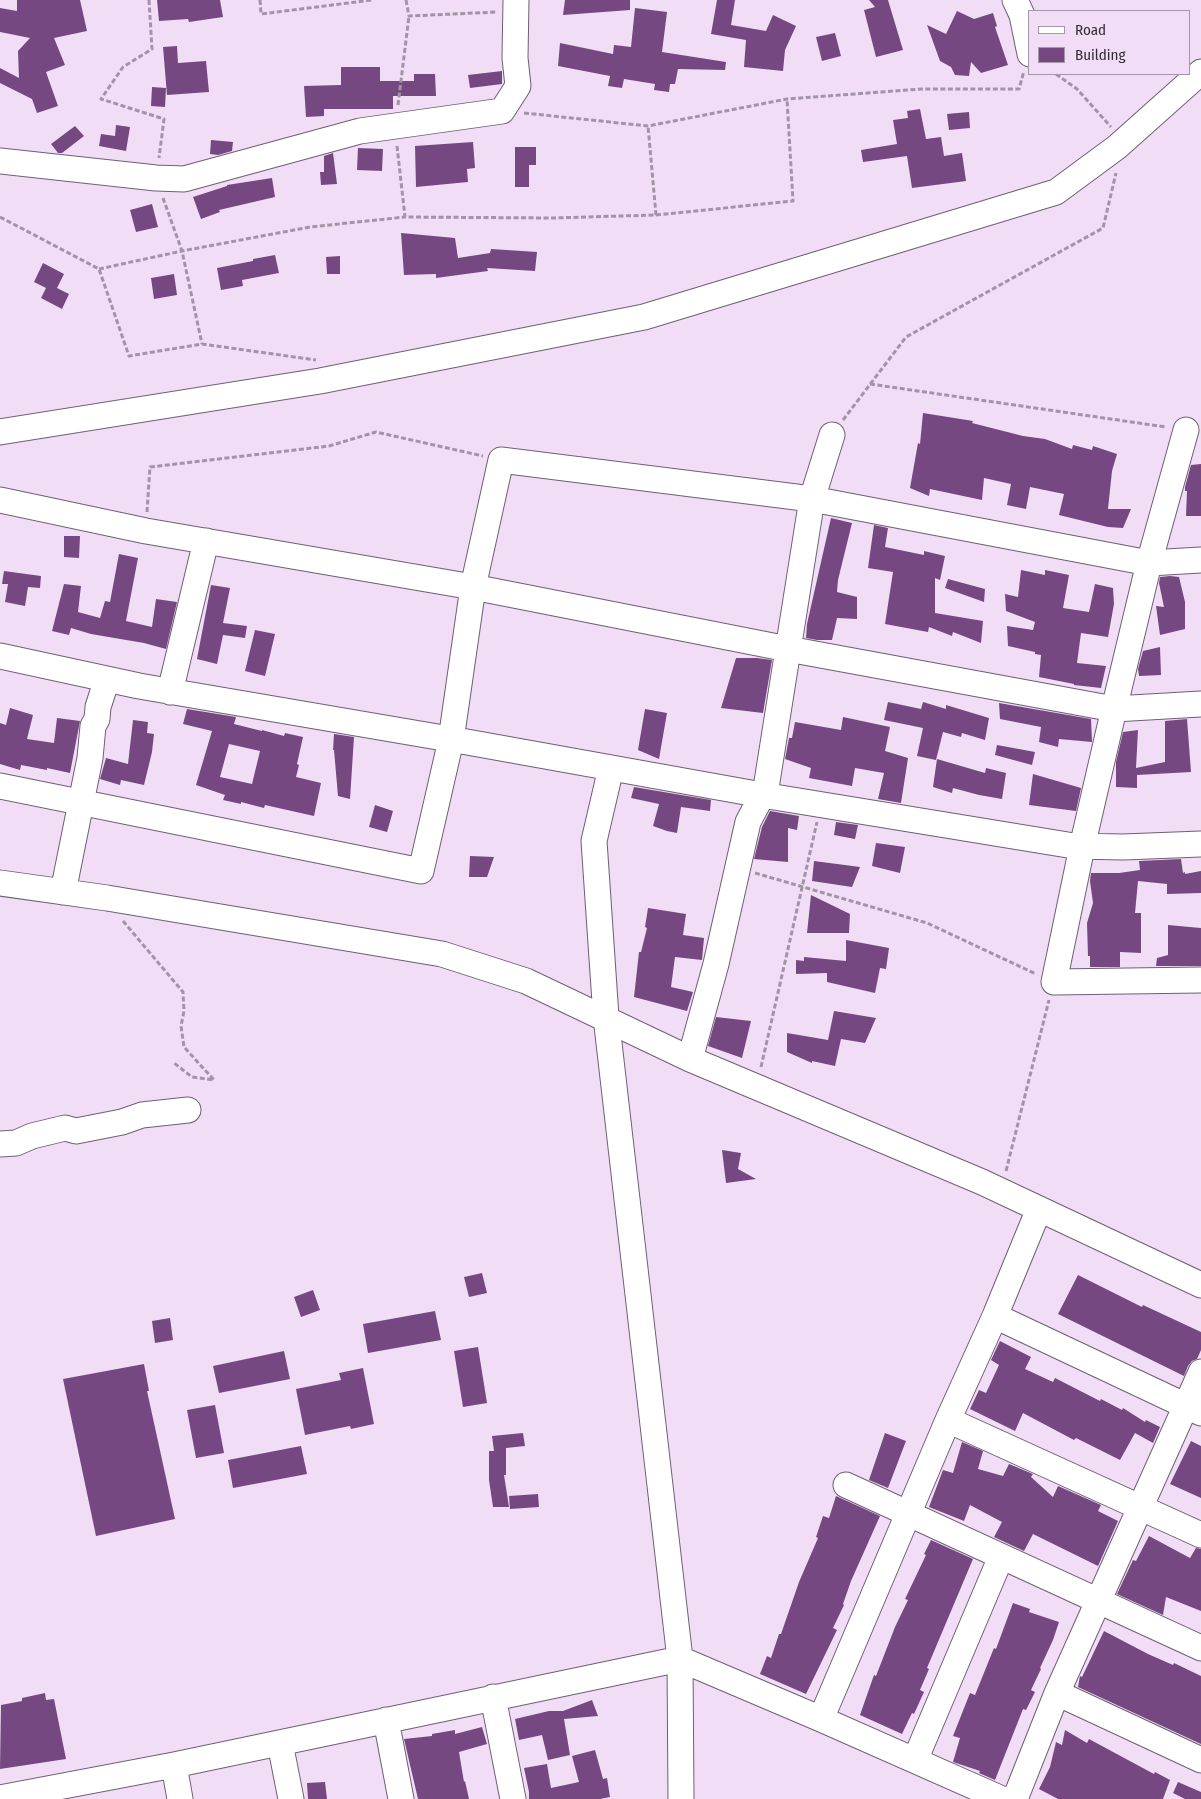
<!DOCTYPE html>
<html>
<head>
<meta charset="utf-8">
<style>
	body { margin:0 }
	#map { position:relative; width:1201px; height:1799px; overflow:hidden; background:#f1def6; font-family:"Fira Sans Condensed",sans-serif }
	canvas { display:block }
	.legend { position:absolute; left:1028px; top:10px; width:162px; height:65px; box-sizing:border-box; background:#f1def6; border:1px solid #a596a9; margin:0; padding:6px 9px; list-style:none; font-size:15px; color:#332b35 }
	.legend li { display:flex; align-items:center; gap:10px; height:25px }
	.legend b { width:25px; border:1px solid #a596a9 }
</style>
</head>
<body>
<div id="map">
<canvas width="1201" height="1799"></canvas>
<ul class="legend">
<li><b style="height:6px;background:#fff"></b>Road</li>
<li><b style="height:14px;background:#754881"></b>Building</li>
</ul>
</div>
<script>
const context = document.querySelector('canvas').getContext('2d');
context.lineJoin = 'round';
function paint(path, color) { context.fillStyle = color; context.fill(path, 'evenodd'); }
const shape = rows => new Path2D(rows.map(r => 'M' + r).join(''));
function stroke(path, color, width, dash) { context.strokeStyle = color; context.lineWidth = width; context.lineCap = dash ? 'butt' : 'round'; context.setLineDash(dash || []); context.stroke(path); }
paint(shape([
	[17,0,80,0,87,31,54,38,65,65,46,72,58,106,37,113,32,99,0,83,0,68,19,78,18,51,30,38,0,32,0,8,17,11],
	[157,0,220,0,223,17,189,22,188,19,159,21],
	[565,0,630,0,630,10,563,15],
	[717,0,735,0,731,25,766,31,773,15,796,26,785,50,783,71,744,67,746,40,711,34],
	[869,0,888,0,903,50,876,57,864,10,875,7],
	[635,8,667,12,662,52,726,62,725,70,678,69,675,84,670,84,669,92,654,90,655,84,624,79,622,88,608,86,610,76,558,66,560,43,613,54,614,45,631,47],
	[957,11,974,19,993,13,997,26,995,27,1008,65,981,73,971,62,969,76,955,75,951,67,940,61,927,25,946,34],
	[835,33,841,56,822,61,816,37],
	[177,46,178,63,206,61,209,92,167,95,163,47],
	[341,67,380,67,380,81,414,81,414,74,435,74,436,96,393,96,393,109,324,109,324,116,306,117,304,86,341,85],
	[502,71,502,84,470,88,468,75],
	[152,87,166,88,165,107,151,106],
	[920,109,926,139,941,137,944,156,962,153,966,181,912,188,907,156,863,162,861,150,897,144,893,120,908,118,907,111],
	[969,112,970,128,949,130,947,114],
	[116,125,130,127,126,151,99,146,101,134,115,136],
	[75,126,84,136,62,153,58,153,51,144],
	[211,140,233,142,232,151,218,155,210,154],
	[473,142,475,168,467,169,468,182,416,187,415,146],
	[515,147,536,147,536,165,529,165,529,187,515,187],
	[358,148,383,149,382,171,357,170],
	[333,153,337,184,321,185,320,172,324,172,324,156],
	[272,178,275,197,219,210,220,212,201,219,193,197,227,186,227,185],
	[152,204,158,227,136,232,130,210],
	[401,233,455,238,458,258,490,253,491,249,537,252,535,271,487,268,488,271,436,278,436,274,404,275],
	[275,255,279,273,242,280,243,286,221,290,217,268,253,261,253,259],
	[340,256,340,274,327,274,326,257],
	[43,263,64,274,57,288,69,294,62,309,41,298,46,288,34,282],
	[174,274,177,295,154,299,151,278],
	[923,413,973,421,972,423,1023,436,1045,439,1072,449,1073,445,1092,450,1093,446,1117,454,1112,471,1108,509,1131,509,1123,528,1108,527,1059,515,1064,494,1030,487,1026,509,1007,505,1011,484,984,478,982,500,930,489,929,496,910,488,918,443,920,444],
	[1201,464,1201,516,1186,516,1187,491,1185,491,1185,487,1191,465],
	[831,518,852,523,838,580,837,592,857,597,857,619,837,618,832,640,817,640,806,638,807,624],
	[874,525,888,528,885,547,924,555,924,551,945,556,940,580,935,578,935,613,983,621,981,643,953,632,952,636,929,627,928,632,885,624,893,572,868,568],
	[64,536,80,536,79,558,64,557],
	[119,554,138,558,126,621,152,627,156,599,177,602,166,649,144,643,91,634,71,628,69,635,52,631,64,584,81,586,78,612,100,618,105,601,110,602],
	[1021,570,1045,575,1045,570,1069,575,1063,608,1089,612,1095,584,1113,588,1114,604,1108,637,1081,633,1077,663,1106,666,1101,688,1074,685,1074,684,1039,677,1041,655,1035,654,1035,652,1008,646,1007,626,1033,630,1035,622,1006,611,1005,594,1018,597],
	[4,571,41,576,40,588,28,587,25,606,5,602,8,584,2,584],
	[1170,576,1179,577,1185,602,1185,629,1160,635,1156,606,1164,607,1159,583,1160,577],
	[948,579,985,589,984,602,945,588],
	[211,585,230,588,223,623,247,626,245,638,223,635,217,664,197,659],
	[255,630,275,634,265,676,245,671],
	[1160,647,1161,675,1139,676,1138,669,1143,651],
	[736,658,757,658,772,660,763,713,721,708],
	[888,702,921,709,923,702,946,709,946,705,989,718,985,740,962,733,961,737,943,732,936,760,917,756,923,728,884,720],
	[999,703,1091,719,1092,742,1059,739,1058,747,1039,742,1041,727,1000,719],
	[10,708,33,715,27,739,54,743,57,718,80,721,70,773,47,768,47,770,21,765,20,770,0,764,0,723,6,725],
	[187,709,236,717,234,724,262,731,262,730,284,736,285,733,303,737,297,764,299,765,296,777,321,783,314,816,265,805,264,808,241,802,241,804,223,800,225,795,196,785,212,731,183,724],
	[229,744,260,751,252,784,220,777],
	[645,709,667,713,659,759,638,750],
	[843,717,890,727,885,751,908,758,901,803,878,799,884,773,855,768,852,786,809,778,811,768,785,759,789,738,792,738,795,722,841,730],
	[1187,719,1191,772,1137,775,1137,788,1116,787,1116,762,1123,732,1138,730,1136,768,1165,762,1165,721],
	[133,720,148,722,147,733,154,734,152,752,144,785,121,780,120,785,100,779,106,758,128,764],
	[334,734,354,737,350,799,338,796,334,750,333,750],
	[997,745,1035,752,1032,765,995,755],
	[937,759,985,773,986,768,1006,773,1002,799,979,795,953,788,952,793,933,787],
	[1033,774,1081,788,1076,811,1029,805],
	[634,787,711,800,710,811,681,807,677,833,667,831,653,826,659,804,631,798],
	[375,805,393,811,387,832,369,827],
	[770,811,799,816,797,830,788,828,788,862,754,859,762,827],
	[836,822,858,825,855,839,834,835],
	[876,843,905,847,900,873,872,866],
	[470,856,494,857,487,877,469,877],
	[1181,859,1183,873,1185,872,1185,874,1201,871,1201,893,1167,894,1167,884,1138,881,1135,913,1141,913,1141,953,1120,952,1120,967,1090,967,1090,956,1088,956,1087,923,1093,903,1090,881,1091,873,1119,873,1140,870,1139,861],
	[814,861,860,867,852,887,812,881],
	[811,895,850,914,849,933,807,933],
	[648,908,686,914,683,935,704,938,702,960,675,957,671,987,693,992,687,1011,634,997,639,952,641,952,647,928,645,927],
	[1168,925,1201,928,1201,966,1156,966,1157,958,1168,955],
	[846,940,889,948,886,969,880,968,875,993,827,982,827,973,796,974,796,960,804,961,804,957,846,961],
	[834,1011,876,1018,865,1043,841,1039,835,1066,812,1061,812,1063,787,1052,787,1033,828,1040],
	[716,1017,751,1021,742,1058,708,1046],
	[722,1150,741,1153,738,1169,756,1179,726,1183],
	[482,1273,487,1293,469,1297,464,1277],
	[1078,1275,1142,1307,1143,1305,1201,1332,1201,1350,1197,1359,1192,1361,1188,1366,1184,1376,1058,1314],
	[313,1290,320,1310,301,1317,294,1297],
	[435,1311,441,1340,368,1353,363,1324],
	[170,1318,173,1340,155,1343,152,1321],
	[1000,1341,1031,1357,1025,1369,1053,1382,1055,1378,1100,1401,1101,1399,1122,1410,1123,1408,1145,1422,1146,1420,1160,1427,1153,1443,1135,1433,1120,1460,1076,1438,1074,1440,1023,1413,1015,1431,970,1409,979,1390,986,1393,999,1365,991,1360],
	[478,1347,487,1403,463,1407,454,1351],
	[284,1351,290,1379,219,1393,213,1366],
	[144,1364,149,1391,147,1391,175,1519,96,1536,63,1379],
	[363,1368,374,1424,351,1429,350,1426,305,1435,296,1389,341,1380,339,1373],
	[215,1405,224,1453,196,1458,187,1410],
	[523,1433,525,1446,506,1448,506,1475,504,1475,509,1507,493,1507,489,1480,489,1451,494,1451,492,1436],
	[885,1433,906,1441,888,1488,869,1480],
	[1191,1441,1201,1446,1201,1498,1170,1484],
	[962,1442,983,1451,978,1469,1003,1476,1009,1464,1033,1474,1031,1477,1053,1497,1058,1486,1101,1505,1098,1511,1118,1521,1098,1566,1033,1534,1024,1551,994,1537,1002,1522,970,1505,964,1521,929,1507,943,1470,953,1473],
	[301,1446,307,1474,233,1488,228,1460],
	[538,1494,539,1507,510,1509,509,1496],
	[836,1496,880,1516,851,1581,843,1604,844,1605,833,1628,837,1630,806,1694,760,1674,767,1656,771,1658,779,1634,781,1634,799,1582,818,1538,816,1537,823,1516,829,1518],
	[1149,1536,1190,1558,1196,1548,1201,1549,1201,1611,1166,1597,1163,1615,1117,1594,1133,1560,1136,1561],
	[931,1540,973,1559,927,1668,929,1669,920,1690,924,1692,914,1714,912,1713,902,1734,860,1715,874,1675,876,1676,895,1627,908,1600,905,1599,926,1555,924,1554],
	[1013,1603,1030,1609,1029,1612,1059,1622,1053,1640,1040,1668,1041,1669,1031,1690,1035,1692,1026,1710,1023,1709,995,1780,979,1773,980,1771,953,1762,960,1738,953,1736,970,1693,975,1695,994,1648,996,1649],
	[1104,1631,1148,1654,1173,1665,1174,1663,1201,1676,1201,1744,1078,1687,1080,1676,1082,1677],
	[45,1693,46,1700,54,1699,66,1759,0,1769,1,1705,22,1701,22,1698],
	[592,1700,598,1716,564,1719,570,1755,548,1760,542,1735,519,1740,515,1719,549,1711,563,1711],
	[482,1727,487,1744,459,1752,464,1782,465,1781,469,1799,418,1799,404,1739,432,1736,432,1734,455,1730,455,1734],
	[1065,1730,1087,1743,1089,1739,1154,1774,1155,1772,1170,1780,1163,1799,1058,1799,1039,1789,1050,1767,1056,1742,1062,1745],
	[595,1750,603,1779,607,1778,610,1797,600,1799,529,1799,529,1792,524,1768,547,1764,551,1788,579,1782,572,1756],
	[325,1782,327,1799,308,1799,307,1783],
	[1178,1782,1201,1792,1201,1799,1185,1799,1173,1793]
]), '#754881');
const minor = shape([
	[1015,0,1022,15,1030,54],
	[0,161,156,178,184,179,360,131,502,111,518,86,515,58,516,0],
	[1186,430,1149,563,1114,709,1082,847,1054,982,1201,980],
	[0,432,320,381,644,317,1056,192,1117,147,1201,72],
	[0,500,146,531,473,587,788,649,1114,709,1201,704],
	[0,656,139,686,467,742,762,795,1074,846,1123,847,1201,844],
	[170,692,206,541],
	[611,768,594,841,606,1017,680,1659,681,1799],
	[0,786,421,871,451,740,473,587,501,460,812,499,1149,563,1201,560],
	[0,883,107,898,442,954,526,981,690,1059,982,1182,1201,1285],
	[63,892,90,758,93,726,97,719,98,707,107,679],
	[690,1059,716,964,748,822,766,788,812,499,832,435],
	[0,1144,16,1143,32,1136,65,1128,76,1131,122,1122,142,1115,188,1110],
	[995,1316,1201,1413],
	[948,1420,1201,1535],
	[846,1485,1201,1648],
	[1057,1693,1201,1760],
	[493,1697,513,1799],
	[821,1719,948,1420,995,1316,1039,1209],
	[386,1720,401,1799],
	[280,1743,291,1799],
	[915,1760,1001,1557],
	[174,1765,180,1799],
	[0,1798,174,1765,680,1659,821,1719,1002,1799],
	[1015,1799,1057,1693,1201,1372]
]);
stroke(minor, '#6f5f73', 27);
stroke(shape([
	[149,0,152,49,123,67,101,99,164,119,159,158],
	[260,0,261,14,372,0],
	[406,0,409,16,497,12],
	[1056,74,1077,89,1111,127],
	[398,105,409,16],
	[524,113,648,126,787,99,921,89,1019,89,1024,71],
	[397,146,405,217,552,218,656,215,648,126],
	[163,198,182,251,202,344],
	[656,215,793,201,787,99],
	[0,217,99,269,129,356,202,344,316,360],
	[99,269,182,251,310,227,405,217],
	[870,384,1166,427],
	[843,420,906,337,1103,228,1116,173],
	[147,512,150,467,329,446,376,432,483,456],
	[755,873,927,923,1036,974],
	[123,921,183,992,184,1011,181,1026,184,1047,214,1080,192,1077,174,1063],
	[761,1067,817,822],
	[1006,1171,1049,1000]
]), '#a294a6', 3, [5, 2.5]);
stroke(minor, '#fff', 25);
</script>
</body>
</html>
